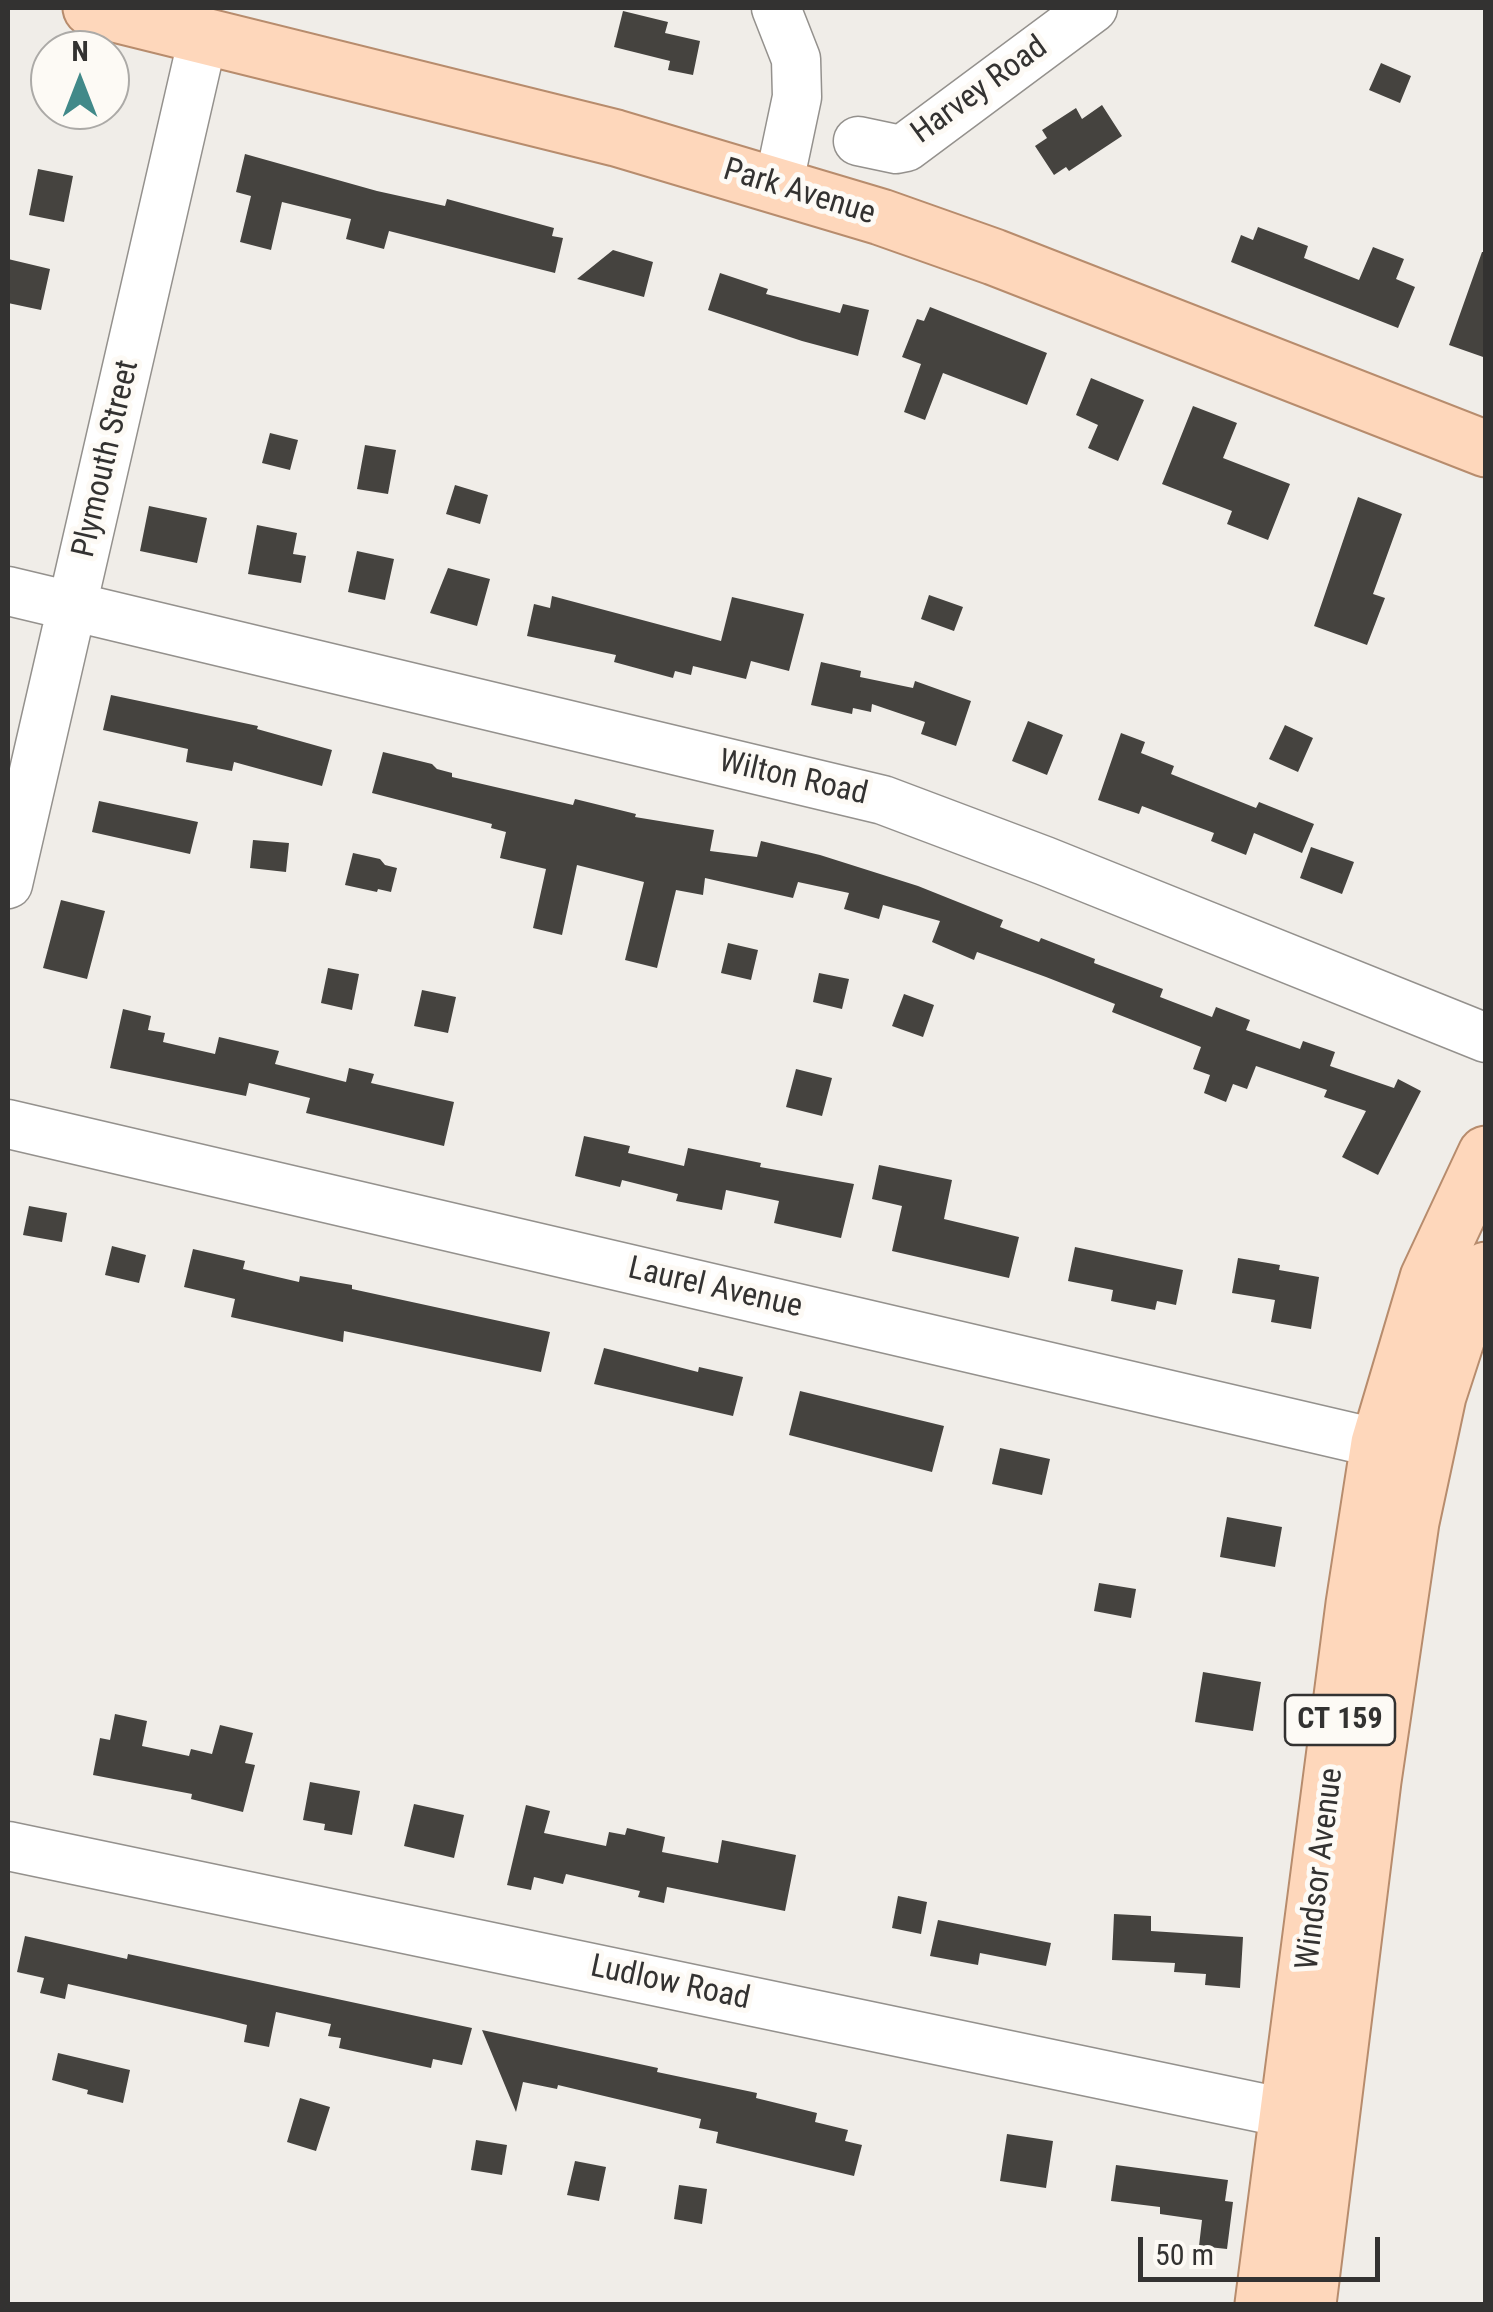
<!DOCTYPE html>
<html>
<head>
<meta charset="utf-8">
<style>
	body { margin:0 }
	#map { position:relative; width:1493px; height:2312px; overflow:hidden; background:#f0ede8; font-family:"Roboto Condensed",sans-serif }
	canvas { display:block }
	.frame { position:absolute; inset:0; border:10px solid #333231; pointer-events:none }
	.north { position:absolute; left:30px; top:30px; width:100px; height:100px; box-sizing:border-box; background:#fdfaf5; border:2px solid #acaaa7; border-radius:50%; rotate:0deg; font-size:28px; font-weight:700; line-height:40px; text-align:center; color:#333231 }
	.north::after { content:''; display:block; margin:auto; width:35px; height:45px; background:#418989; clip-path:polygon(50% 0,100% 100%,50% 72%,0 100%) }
	.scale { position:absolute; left:1138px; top:2237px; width:242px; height:45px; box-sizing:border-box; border:5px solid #333231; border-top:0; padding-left:12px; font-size:30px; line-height:35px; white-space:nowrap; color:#333231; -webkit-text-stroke:8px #fdfaf5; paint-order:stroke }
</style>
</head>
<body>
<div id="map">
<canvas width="1493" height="2312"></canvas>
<div class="frame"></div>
<div class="north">N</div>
<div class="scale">50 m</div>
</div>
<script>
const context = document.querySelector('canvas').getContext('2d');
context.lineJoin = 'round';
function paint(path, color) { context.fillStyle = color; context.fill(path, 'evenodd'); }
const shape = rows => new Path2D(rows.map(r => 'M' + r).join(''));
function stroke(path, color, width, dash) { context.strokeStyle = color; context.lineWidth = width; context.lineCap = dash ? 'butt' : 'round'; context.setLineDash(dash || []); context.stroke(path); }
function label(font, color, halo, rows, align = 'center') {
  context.font = font + ' "Roboto Condensed",sans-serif'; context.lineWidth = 10; context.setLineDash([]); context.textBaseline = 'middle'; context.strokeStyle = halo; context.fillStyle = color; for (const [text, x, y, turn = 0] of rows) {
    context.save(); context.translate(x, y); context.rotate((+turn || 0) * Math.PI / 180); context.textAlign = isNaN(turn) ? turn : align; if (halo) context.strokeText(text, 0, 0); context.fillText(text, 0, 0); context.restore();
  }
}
paint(shape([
	[623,11,668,22,665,33,700,41,693,75,668,70,670,61,614,47],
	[1381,63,1411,76,1400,103,1369,90],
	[1102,105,1122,136,1069,171,1066,167,1054,175,1035,146,1047,138,1042,130,1076,108,1082,119],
	[245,154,377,191,445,206,447,199,554,228,552,236,563,238,555,273,389,231,384,249,346,239,351,219,282,202,271,250,240,242,251,196,236,192],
	[38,169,73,176,64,222,29,215],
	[1258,227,1308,246,1304,258,1359,280,1373,247,1404,259,1396,279,1415,287,1398,328,1231,262,1241,235,1253,240],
	[613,250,653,262,644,297,577,279],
	[1482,252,1486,252,1486,358,1449,345],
	[8,259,50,269,41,310,8,303],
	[720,273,768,289,766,294,840,313,843,304,869,310,858,356,802,341,708,310],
	[930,307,1047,353,1027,405,943,373,925,420,904,412,921,364,902,357,917,319,924,321],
	[1091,378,1144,400,1118,461,1088,448,1098,425,1076,415],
	[1193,406,1237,423,1223,458,1290,484,1268,540,1227,524,1232,511,1162,484],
	[270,433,298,440,290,470,262,463],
	[365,445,396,450,388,494,357,489],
	[455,485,488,495,480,524,446,514],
	[1358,497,1402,514,1373,594,1385,598,1367,645,1314,626],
	[149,506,207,518,197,563,140,551],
	[257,525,297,533,293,554,306,556,301,583,248,574],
	[357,551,394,559,385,600,348,592],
	[448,568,490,579,477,626,430,613],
	[929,595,963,607,954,631,921,619],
	[552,596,721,641,732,597,804,614,789,671,751,661,746,679,693,666,691,675,675,671,673,678,614,662,616,655,527,636,534,604,550,608],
	[821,662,861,671,860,677,913,688,915,681,971,701,956,746,921,734,925,722,872,704,871,712,853,708,852,714,811,705],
	[111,695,258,726,257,729,332,750,322,786,234,762,232,771,186,762,188,749,103,730],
	[1028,721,1063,735,1047,775,1012,761],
	[1285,725,1313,738,1298,772,1269,759],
	[1121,733,1145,742,1141,753,1174,766,1171,774,1256,808,1259,802,1314,824,1302,853,1254,833,1246,855,1211,841,1214,833,1142,806,1139,814,1098,800],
	[383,752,432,764,437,769,452,773,452,777,573,805,575,799,636,814,635,817,714,830,710,851,757,857,761,841,820,855,918,886,1003,920,1000,927,1039,942,1041,938,1095,959,1094,963,1163,989,1160,997,1212,1017,1216,1007,1250,1020,1246,1030,1300,1049,1303,1041,1335,1052,1330,1066,1394,1088,1398,1079,1421,1091,1378,1175,1342,1157,1366,1111,1324,1097,1327,1090,1256,1066,1247,1089,1233,1084,1226,1102,1204,1093,1210,1075,1193,1069,1201,1047,1112,1012,1115,1004,1046,977,977,952,974,960,932,942,940,921,883,905,879,919,844,909,849,893,798,882,793,898,705,878,703,895,676,890,657,968,625,960,644,882,577,865,562,935,533,928,546,869,500,858,506,832,491,828,492,824,372,793],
	[99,801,198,822,190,854,92,832],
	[253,840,289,843,286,872,250,868],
	[1311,847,1354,862,1342,894,1300,878],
	[353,853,380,859,385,865,397,868,391,892,378,889,377,892,345,885],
	[61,900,105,911,87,979,43,968],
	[728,943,758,950,751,980,721,973],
	[328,968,359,974,352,1010,321,1003],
	[819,973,849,979,842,1009,813,1002],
	[422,990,456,997,448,1033,414,1026],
	[904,994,934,1005,923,1037,892,1026],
	[123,1009,151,1016,148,1030,165,1033,163,1042,215,1054,219,1037,279,1051,275,1064,346,1082,349,1068,374,1074,371,1083,454,1102,444,1146,306,1113,310,1098,249,1083,246,1096,110,1068],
	[796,1069,832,1078,822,1116,786,1107],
	[584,1136,630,1146,628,1153,684,1166,688,1148,761,1163,760,1167,854,1184,841,1238,774,1223,779,1201,726,1190,722,1210,676,1201,678,1194,622,1180,620,1187,575,1176],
	[879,1165,952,1180,944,1219,1019,1237,1009,1278,892,1251,902,1206,872,1199],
	[29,1206,67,1213,62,1242,23,1235],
	[112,1246,146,1255,139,1283,105,1275],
	[1075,1247,1183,1270,1176,1305,1157,1301,1155,1310,1111,1301,1113,1290,1068,1281],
	[193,1249,245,1261,243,1269,299,1282,300,1276,352,1285,352,1289,550,1332,541,1372,344,1331,343,1342,231,1317,235,1299,184,1287],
	[1238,1258,1280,1265,1279,1270,1319,1277,1311,1329,1271,1322,1275,1300,1232,1293],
	[604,1348,698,1372,699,1367,743,1377,733,1416,594,1384],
	[800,1391,944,1426,932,1472,789,1435],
	[1000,1448,1050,1459,1042,1495,992,1484],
	[1227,1517,1282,1527,1275,1567,1220,1557],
	[1099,1583,1136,1589,1131,1618,1094,1611],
	[1203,1672,1261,1682,1253,1731,1195,1722],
	[115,1714,147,1721,142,1746,189,1756,191,1749,212,1754,220,1725,253,1733,245,1763,255,1765,243,1812,191,1799,192,1794,93,1775,100,1738,110,1740],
	[310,1782,360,1791,352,1835,324,1830,325,1824,303,1820],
	[414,1804,464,1815,454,1858,404,1846],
	[526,1805,550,1811,544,1833,606,1846,609,1832,625,1835,627,1828,665,1837,662,1852,718,1863,722,1840,796,1855,785,1911,667,1887,664,1903,638,1897,640,1891,566,1874,563,1884,534,1877,531,1890,507,1885],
	[898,1896,927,1902,921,1934,892,1928],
	[1114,1914,1151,1916,1151,1931,1243,1937,1240,1988,1205,1985,1206,1974,1174,1972,1175,1963,1112,1960],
	[938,1920,1051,1943,1046,1966,980,1953,978,1965,930,1956],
	[25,1936,127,1959,128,1954,472,2028,462,2065,433,2059,431,2068,339,2048,341,2038,328,2036,331,2024,276,2012,269,2047,244,2042,247,2025,219,2018,68,1984,65,1999,40,1993,44,1978,17,1972],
	[482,2030,658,2068,657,2072,757,2093,756,2098,817,2113,815,2122,848,2130,845,2141,862,2145,854,2176,716,2143,718,2132,699,2128,701,2119,558,2085,557,2089,523,2082,516,2112],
	[58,2053,130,2070,123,2103,87,2094,88,2090,52,2080],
	[300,2098,330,2107,316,2151,287,2142],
	[1007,2134,1053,2141,1046,2188,1000,2181],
	[476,2140,507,2145,502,2175,471,2170],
	[575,2161,606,2167,599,2201,567,2195],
	[1116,2165,1228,2180,1225,2201,1233,2202,1227,2249,1199,2246,1202,2220,1160,2214,1160,2207,1111,2201],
	[679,2185,707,2189,702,2224,674,2219]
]), '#45433f');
const minor = shape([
	[776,8,796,59,797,97,778,187],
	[858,141,896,149,906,147,1093,8],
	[8,591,883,800,1045,861,1486,1038],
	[8,884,204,33],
	[8,1124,1415,1452],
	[8,1846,1324,2121]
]);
const major = shape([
	[91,8,616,138,881,217,994,257,1486,449],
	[1263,2304,1354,1604,1379,1443,1428,1278,1486,1154],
	[1308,2304,1373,1781,1411,1522,1438,1396,1462,1322,1486,1270]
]);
stroke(minor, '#94918d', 51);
stroke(major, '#b78c6d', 59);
stroke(minor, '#fff', 48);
stroke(major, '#fed7bb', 55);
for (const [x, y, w] of [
	[1340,1720,110]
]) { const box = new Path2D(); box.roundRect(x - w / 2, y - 25, w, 50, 8); context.fillStyle = '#fdfaf5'; context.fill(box); stroke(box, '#333231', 2.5); }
label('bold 30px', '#333231', null, [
	["CT 159",1340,1720]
]);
label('32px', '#333231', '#fdfaf5', [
	["Harvey Road",980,91,-36],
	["Park Avenue",799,193,17],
	["Plymouth Street",107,459,-77],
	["Wilton Road",793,779,13],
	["Laurel Avenue",715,1289,13],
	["Windsor Avenue",1321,1869,-83],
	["Ludlow Road",670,1984,12]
]);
</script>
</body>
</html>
